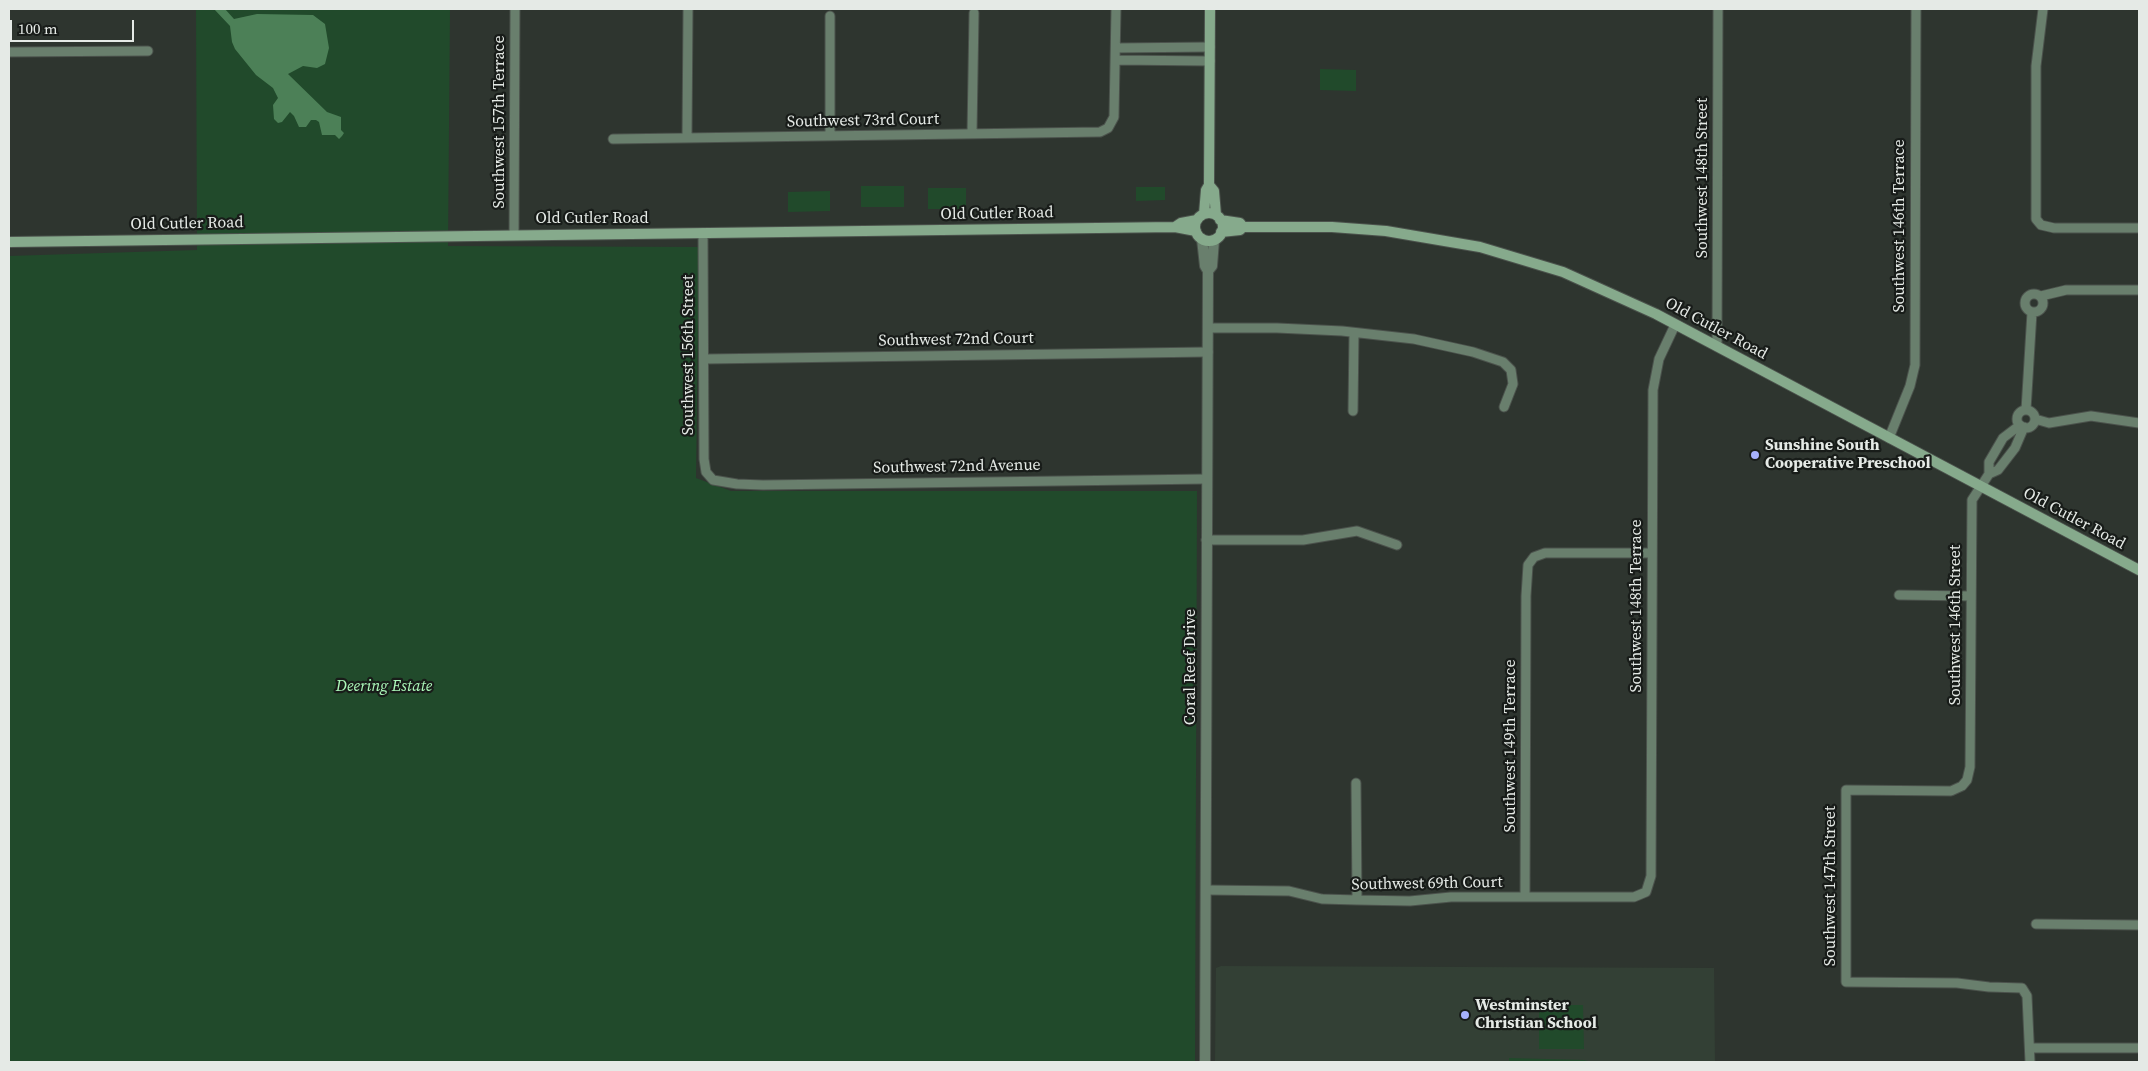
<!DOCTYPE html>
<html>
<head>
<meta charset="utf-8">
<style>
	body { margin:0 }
	#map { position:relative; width:2148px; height:1071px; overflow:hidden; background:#2e352f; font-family:"Source Serif 4",serif }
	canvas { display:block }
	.frame { position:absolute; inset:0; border:10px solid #e5eae6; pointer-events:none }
	.scale { position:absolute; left:10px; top:20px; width:124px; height:22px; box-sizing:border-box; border:2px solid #e5eae6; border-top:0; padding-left:6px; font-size:15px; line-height:18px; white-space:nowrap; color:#e5eae6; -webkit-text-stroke:4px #181c19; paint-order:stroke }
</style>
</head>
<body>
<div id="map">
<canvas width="2148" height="1071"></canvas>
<div class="frame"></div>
<div class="scale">100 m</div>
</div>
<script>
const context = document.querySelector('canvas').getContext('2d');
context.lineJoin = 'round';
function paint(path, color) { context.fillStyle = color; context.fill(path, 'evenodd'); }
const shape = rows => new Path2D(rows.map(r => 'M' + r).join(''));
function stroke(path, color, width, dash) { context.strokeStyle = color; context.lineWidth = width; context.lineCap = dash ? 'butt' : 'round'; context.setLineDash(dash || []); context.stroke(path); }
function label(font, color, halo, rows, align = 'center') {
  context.font = font + ' "Source Serif 4",serif'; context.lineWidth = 4.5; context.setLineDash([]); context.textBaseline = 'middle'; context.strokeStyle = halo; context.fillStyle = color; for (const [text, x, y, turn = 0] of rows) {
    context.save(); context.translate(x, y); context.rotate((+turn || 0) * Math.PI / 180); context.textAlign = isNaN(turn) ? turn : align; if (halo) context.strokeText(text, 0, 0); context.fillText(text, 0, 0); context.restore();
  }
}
paint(shape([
	[1221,966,1714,968,1715,1062,1215,1062,1216,968]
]), '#334035');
paint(shape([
	[196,9,450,9,448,246,699,247,696,478,731,491,1197,491,1195,1062,9,1062,9,256,197,250],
	[1320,69,1356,70,1356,91,1320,90],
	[861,186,904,186,904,207,861,207],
	[1136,187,1165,187,1165,200,1136,201],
	[928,188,966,188,966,209,928,209],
	[830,191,830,211,788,212,788,192],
	[1539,1005,1583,1005,1584,1049,1539,1049],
	[1509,1058,1584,1060,1592,1062,1509,1062]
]), '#214a2b');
paint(shape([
	[214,9,225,9,234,19,257,14,313,15,325,24,329,48,325,64,317,68,303,66,288,74,327,112,341,117,341,130,344,133,342,136,339,139,335,135,322,135,319,122,316,120,311,120,306,127,299,127,294,116,290,112,282,122,278,123,274,119,273,105,278,98,273,88,256,75,235,49,232,42,230,26]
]), '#4c8057');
const minor = shape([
	[2043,9,2036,66,2036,219,2041,225,2054,228,2139,228],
	[830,16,830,136],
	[1116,48,1210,47],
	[9,52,148,51],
	[1116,60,1210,61],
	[972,133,974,13],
	[687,138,688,9],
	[613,139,1100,132,1108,128,1114,117,1116,9],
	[703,233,704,459,706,472,713,480,737,484,763,485,1207,479],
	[514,235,515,9],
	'2025 303a9 9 0 1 1 18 0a9 9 0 1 1-18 0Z',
	[2041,296,2066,290,2139,290],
	[1209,328,1277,328,1342,331,1414,339,1473,352,1503,362,1511,370,1513,384,1504,407],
	[1717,346,1718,9],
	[705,359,1208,352],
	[2026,410,2032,312],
	'2017 419a9 9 0 1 1 18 0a9 9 0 1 1-18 0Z',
	[1353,411,1354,333],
	[2035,419,2049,423,2091,416,2139,423],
	[2024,427,2015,448,1998,470,1989,474,1972,500,1970,767,1967,780,1962,786,1951,791,1846,790,1846,982,1957,983,1989,987,2022,988,2027,996,2030,1062],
	[1889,438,1910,386,1915,365,1916,9],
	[1989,474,1989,462,2003,438,2020,425],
	[1206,540,1303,540,1357,531,1397,545],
	[1899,595,1971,596],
	[1356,783,1357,900],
	[1206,890,1289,891,1322,899,1357,900,1410,901,1451,897,1634,897,1646,892,1651,876,1653,390,1659,359,1675,325],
	[1525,897,1526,596,1528,565,1534,557,1545,553,1652,553],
	[2036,924,2139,925],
	[2030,1048,2139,1048]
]);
const tertiary = shape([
	[1202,239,1205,266,1208,271],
	[1205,1062,1208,271,1212,266,1214,240]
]);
const secondary = shape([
	[1209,185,1214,191,1216,215],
	'1195 227a14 14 0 1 1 28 0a14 14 0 1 1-28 0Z',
	[1204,214,1206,190,1209,185,1210,9],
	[1220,220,1240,223,1243,227],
	[1175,227,1181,223,1197,220],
	[1221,232,1240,230,1243,227,1332,227,1386,231,1480,247,1563,272,1656,314,2139,570],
	[9,242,1175,227,1196,231]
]);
stroke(minor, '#4b524c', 11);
stroke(tertiary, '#4b524c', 12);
stroke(secondary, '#4b524c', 12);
stroke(minor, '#697f6d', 9);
stroke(tertiary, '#697f6d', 10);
stroke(secondary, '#86aa8c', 10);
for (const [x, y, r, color] of [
	[1755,455,5,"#a6b1fc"],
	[1465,1015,5,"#a6b1fc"]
]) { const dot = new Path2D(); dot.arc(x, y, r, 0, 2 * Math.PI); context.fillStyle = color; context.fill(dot); stroke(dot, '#181c19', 2); }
label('16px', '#e5eae6', '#181c19', [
	["Southwest 73rd Court",863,121,-1],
	["Southwest 157th Terrace",500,122,-90],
	["Southwest 148th Street",1703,178,-90],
	["Old Cutler Road",997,214,-1],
	["Old Cutler Road",592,219],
	["Old Cutler Road",187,224,-1],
	["Southwest 146th Terrace",1900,226,-90],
	["Old Cutler Road",1716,329,28],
	["Southwest 72nd Court",956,340,-1],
	["Southwest 156th Street",689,355,-90],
	["Southwest 72nd Avenue",957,467,-1],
	["Old Cutler Road",2074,519,28],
	["Southwest 148th Terrace",1637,606,-90],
	["Southwest 146th Street",1956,625,-90],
	["Coral Reef Drive",1191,667,-90],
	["Southwest 149th Terrace",1511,746,-90],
	["Southwest 69th Court",1427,884,-1],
	["Southwest 147th Street",1831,886,-90]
]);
label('bold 16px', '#e5eae6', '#181c19', [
	["Sunshine South",1765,446],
	["Cooperative Preschool",1765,464],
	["Westminster",1475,1006],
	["Christian School",1475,1024]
], 'left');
label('italic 16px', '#adfabb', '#181c19', [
	["Deering Estate",384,687]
]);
</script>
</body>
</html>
